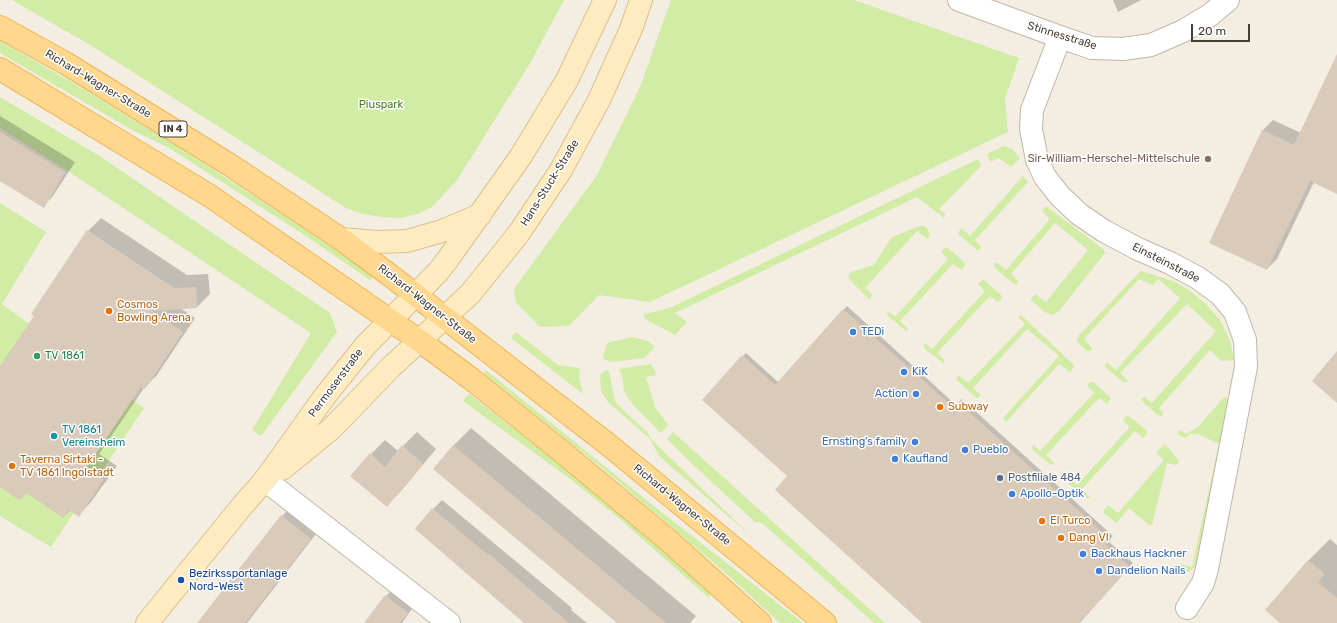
<!DOCTYPE html>
<html>
<head>
<meta charset="utf-8">
<style>
	body { margin:0 }
	#map { position:relative; width:1337px; height:623px; overflow:hidden; background:#f3ede2; font-family:Rubik,sans-serif }
	canvas { display:block }
	.scale { position:absolute; left:1191px; top:24px; width:59px; height:18px; box-sizing:border-box; border:2px solid #453c32; border-top:0; padding-left:5px; font-size:12px; line-height:14px; white-space:nowrap; color:#453c32; -webkit-text-stroke:3px #fff; paint-order:stroke }
</style>
</head>
<body>
<div id="map">
<canvas width="1337" height="623"></canvas>
<div class="scale">20 m</div>
</div>
<script>
const context = document.querySelector('canvas').getContext('2d');
context.lineJoin = 'round';
function paint(path, color) { context.fillStyle = color; context.fill(path, 'evenodd'); }
const shape = rows => new Path2D(rows.map(r => 'M' + r).join(''));
function stroke(path, color, width, dash) { context.strokeStyle = color; context.lineWidth = width; context.lineCap = dash ? 'butt' : 'round'; context.setLineDash(dash || []); context.stroke(path); }
function label(font, color, halo, rows, align = 'center') {
  context.font = font + ' Rubik,sans-serif'; context.lineWidth = 3; context.setLineDash([]); context.textBaseline = 'middle'; context.strokeStyle = halo; context.fillStyle = color; for (const [text, x, y, turn = 0] of rows) {
    context.save(); context.translate(x, y); context.rotate((+turn || 0) * Math.PI / 180); context.textAlign = isNaN(turn) ? turn : align; if (halo) context.strokeText(text, 0, 0); context.fillText(text, 0, 0); context.restore();
  }
}
paint(shape([
	[12,0,564,0,529,65,457,180,432,207,417,214,401,218,382,217,363,214,346,208,92,46],
	[671,0,854,0,1019,58,1005,99,1008,132,650,302,599,295,569,326,540,327,516,303,514,289,597,175,640,87],
	[0,41,80,87,172,143,305,229,374,276,370,280,303,234,169,148,134,131,0,53],
	[0,97,101,157,330,313,337,332,261,436,252,430,311,333,74,175,0,128],
	[1004,146,1012,149,1020,158,1011,167,999,158,990,162,987,154],
	[978,159,981,166,939,209,945,214,944,218,917,197,675,313,687,322,675,335,645,319,644,314,659,311,672,307],
	[1023,176,1028,182,975,240,981,246,979,250,977,250,958,234,959,231,962,229,970,236],
	[0,203,46,232,2,304,144,408,51,547,0,516],
	[1046,206,1103,249,1105,253,1058,312,1052,315,1045,312,1031,300,1031,299,1034,295,1036,295,1046,302,1088,250,1055,223,1011,274,1018,281,1017,285,1014,284,995,268,994,265,996,263,998,263,1006,270,1050,219,1042,211],
	[920,226,924,226,927,228,930,234,929,237,927,239,917,231,865,288,872,294,871,298,869,299,850,280,848,275,852,272,874,265,892,237],
	[944,248,948,248,964,262,965,265,962,270,953,264,900,321,908,329,906,331,888,316,887,313,888,311,895,317,948,259,941,252],
	[1141,271,1173,281,1190,291,1206,304,1220,320,1230,341,1234,360,1222,361,1210,350,1159,408,1163,413,1162,416,1158,415,1142,401,1142,398,1144,397,1152,403,1216,331,1187,304,1120,373,1128,381,1126,383,1123,382,1105,367,1105,364,1108,363,1116,370,1180,298,1158,279,1153,285,1139,279,1084,339,1092,348,1091,351,1087,351,1077,342,1077,340,1078,336],
	[984,280,1001,295,1002,298,998,302,990,296,937,353,945,361,943,363,924,348,924,345,925,343,932,349,985,291,978,284,981,281],
	[1021,315,1074,365,1074,367,1070,372,1059,364,1006,422,1003,419,1004,417,1059,356,1027,329,973,388,981,395,978,398,975,397,956,379,959,375,968,383,1025,324,1018,317],
	[516,332,558,365,580,368,579,378,583,394,511,338],
	[633,337,648,341,655,347,644,358,611,362,603,359,603,357,607,344,610,342],
	[651,364,657,375,646,377,655,407,668,425,661,433,634,406,628,398,624,390,622,375,619,369],
	[486,370,655,507,803,623,780,623,728,575,602,468,483,373],
	[606,370,609,371,615,402,619,406,647,432,652,440,752,537,659,456,650,439,608,402,601,391,600,379,601,374],
	[1090,382,1093,382,1110,397,1111,399,1107,404,1099,398,1046,455,1054,463,1052,465,1050,464,1033,450,1032,447,1034,445,1040,451,1094,393,1087,386],
	[469,394,572,474,623,516,711,593,709,598,621,520,569,478,463,401],
	[1225,396,1229,402,1197,564,1194,568,1189,572,1181,571,1178,569,1178,564,1192,567,1219,444,1198,434,1190,434,1185,438,1178,434,1178,432,1181,430,1186,434,1198,427],
	[1126,416,1129,416,1146,430,1147,433,1143,438,1135,431,1082,489,1090,497,1088,499,1069,484,1069,481,1070,479,1077,485,1130,427,1123,420],
	[673,432,885,623,874,623,762,523,755,522,688,460,667,439],
	[1165,444,1179,461,1177,465,1167,463,1152,525,1149,525,1129,508,1116,523,1104,513,1104,510,1108,505,1118,513,1164,460,1156,453]
]), '#d1eca5');
paint(shape([
	[1113,0,1141,0,1118,12],
	[1337,57,1337,193,1314,182,1277,259,1267,269,1210,242,1263,130,1273,120,1301,133],
	[0,116,75,162,53,196,43,206,0,180],
	[101,218,187,275,208,274,210,294,197,307,180,308,195,318,157,375,144,388,99,454,117,466,91,502,79,515,70,510,63,517,26,492,0,485,0,368,36,316,88,231],
	[847,306,956,405,962,399,1113,536,1108,541,1133,563,1079,623,924,623,788,476,743,356,746,353,778,382],
	[471,428,696,616,690,623,618,623,434,469,454,445],
	[417,432,436,449,401,491,387,505,371,454,385,440,398,451],
	[442,500,572,608,571,610,587,623,526,623,433,509],
	[295,503,323,525,247,623,198,623,282,516],
	[1330,539,1337,545,1337,622,1282,623,1266,610,1309,560],
	[396,586,417,602,402,623,365,623,386,596]
]), '#0003');
paint(shape([
	[1337,54,1337,194,1310,181,1267,270,1209,243,1262,130,1294,145],
	[0,132,65,172,44,208,0,181],
	[87,230,174,288,196,287,197,308,152,311,183,332,145,389,141,387,87,467,104,479,79,517,69,510,63,518,27,493,19,500,0,487,0,366,34,316,31,314],
	[843,309,953,407,958,402,1111,540,1106,545,1130,567,1080,623,922,623,775,490,787,476,702,400,742,355,775,385],
	[1337,351,1337,403,1312,381],
	[402,445,423,464,387,507,350,476,370,453,385,467],
	[453,445,666,623,617,623,433,469],
	[432,508,488,555,489,554,569,623,524,623,415,529],
	[281,515,311,539,245,623,197,623],
	[1308,560,1325,574,1318,582,1337,598,1337,623,1280,623,1265,610],
	[385,595,408,613,400,623,364,623]
]), '#d9cab9');
const street = shape([
	[959,0,1060,37,1092,48,1123,49,1151,45,1183,31,1210,15,1228,0],
	[1060,37,1032,110,1031,129,1037,160,1045,177,1060,196,1079,214,1104,231,1138,249,1170,263,1198,278,1220,294,1235,312,1245,340,1246,367,1207,569,1203,583,1187,608],
	[265,480,449,623]
]);
const secondary = shape([
	[341,239,376,242,407,241,442,231,480,215],
	[282,469,331,429,391,367,470,294,519,233,561,170,599,100,631,29,641,0],
	[147,623,242,506,265,480,325,396,365,346,438,272,448,259,521,156,567,80,605,0]
]);
const primary = shape([
	[0,27,67,64,230,165,341,239,387,273,610,446,825,623],
	[0,69,210,196,420,341,470,378,561,451,669,541,760,623]
]);
stroke(street, '#c2b7a6', 24);
stroke(secondary, '#dbc18e', 24);
stroke(primary, '#f0b653', 24);
stroke(street, '#fff', 22);
stroke(secondary, '#ffebc0', 22);
stroke(primary, '#ffd78f', 22);
for (const [x, y, r, color] of [
	[1208,159,4,"#8d6e63"],
	[109,311,4,"#e8710a"],
	[853,332,4,"#3f7fe0"],
	[37,356,4,"#2e9e5b"],
	[904,372,4,"#3f7fe0"],
	[916,394,4,"#3f7fe0"],
	[940,407,4,"#e8710a"],
	[54,436,4,"#0f9aa8"],
	[915,442,4,"#3f7fe0"],
	[965,450,4,"#3f7fe0"],
	[895,459,4,"#3f7fe0"],
	[12,466,4,"#e8710a"],
	[1000,478,4,"#5c6f8a"],
	[1012,494,4,"#3f7fe0"],
	[1042,521,4,"#e8710a"],
	[1061,538,4,"#e8710a"],
	[1083,554,4,"#3f7fe0"],
	[1099,571,4,"#3f7fe0"],
	[181,580,4,"#1a4fb4"]
]) { const dot = new Path2D(); dot.arc(x, y, r, 0, 2 * Math.PI); context.fillStyle = color; context.fill(dot); stroke(dot, '#fff', 1.5); }
for (const [x, y, w] of [
	[173,129,28]
]) { const box = new Path2D(); box.roundRect(x - w / 2, y - 8, w, 16, 3); context.fillStyle = '#fff'; context.fill(box); stroke(box, '#453c32', 1); }
label('bold 10px', '#453c32', null, [
	["IN 4",173,129]
]);
label('11px', '#453c32', '#fff', [
	["Stinnesstraße",1062,36,17],
	["Richard-Wagner-Straße",98,84,31],
	["Hans-Stuck-Straße",550,183,-58],
	["Einsteinstraße",1166,263,27],
	["Richard-Wagner-Straße",427,304,38],
	["Permoserstraße",336,383,-53],
	["Richard-Wagner-Straße",682,505,39]
]);
label('11px', '#497c20', '#fff', [
	["Piuspark",381,105]
]);
label('11px', '#785e54', '#fff', [
	["Sir-William-Herschel-Mittelschule",1200,159]
], 'right');
label('11px', '#c56008', '#fff', [
	["Cosmos",117,305],
	["Bowling Arena",117,318],
	["Subway",948,407],
	["Taverna Sirtaki -",20,460],
	["TV 1861 Ingolstadt",20,473],
	["El Turco",1050,521],
	["Dang VI",1069,538]
], 'left');
label('11px', '#366cbe', '#fff', [
	["TEDi",861,332],
	["KiK",912,372],
	["Action",908,394,"right"],
	["Ernsting's family",907,442,"right"],
	["Pueblo",973,450],
	["Kaufland",903,459],
	["Apollo-Optik",1020,494],
	["Backhaus Hackner",1091,554],
	["Dandelion Nails",1107,571]
], 'left');
label('11px', '#27864d', '#fff', [
	["TV 1861",45,356]
], 'left');
label('11px', '#0d838f', '#fff', [
	["TV 1861",62,430],
	["Vereinsheim",62,443]
], 'left');
label('11px', '#4e5e75', '#fff', [
	["Postfiliale 484",1008,478]
], 'left');
label('11px', '#164399', '#fff', [
	["Bezirkssportanlage",189,574],
	["Nord-West",189,587]
], 'left');
</script>
</body>
</html>
